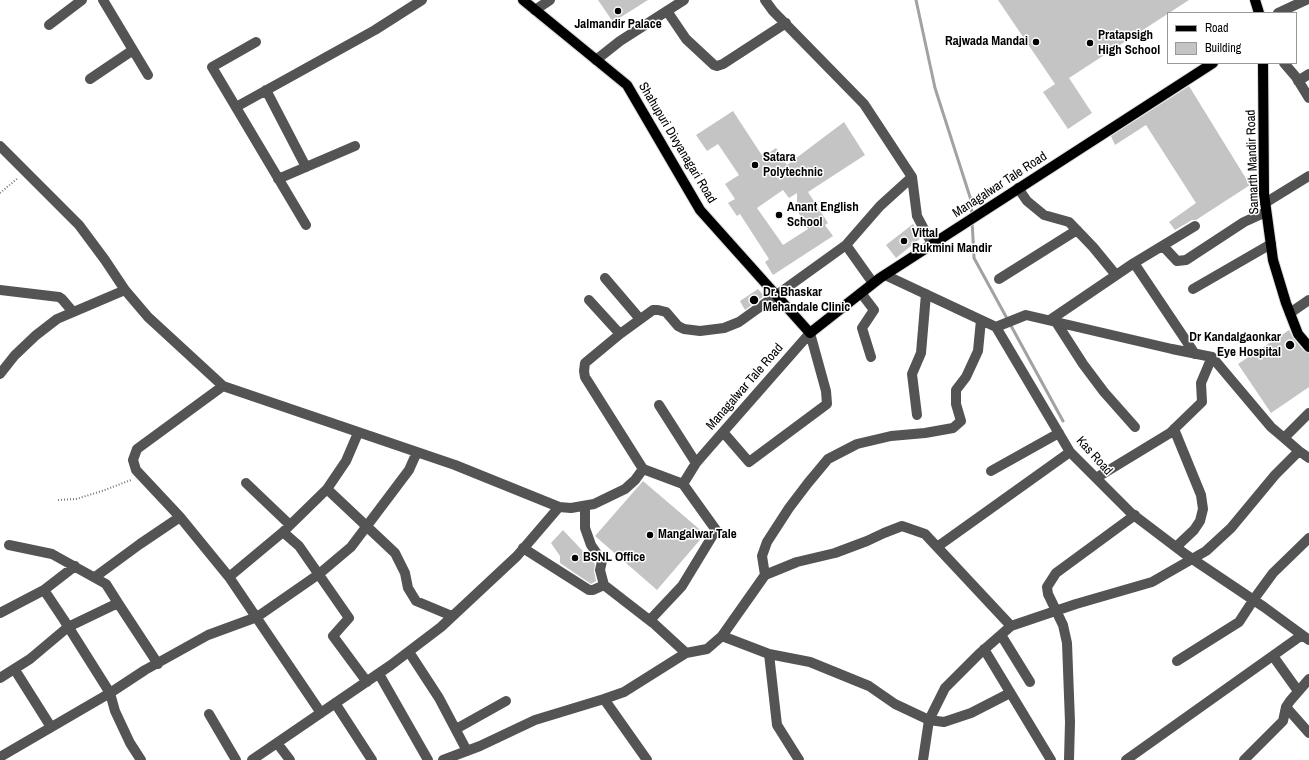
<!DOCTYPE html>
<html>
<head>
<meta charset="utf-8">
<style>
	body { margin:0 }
	#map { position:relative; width:1309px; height:760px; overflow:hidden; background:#fff; font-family:"Archivo Narrow",sans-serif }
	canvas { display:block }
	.legend { position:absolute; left:1167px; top:12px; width:130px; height:52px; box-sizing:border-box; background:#fff; border:1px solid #999; margin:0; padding:5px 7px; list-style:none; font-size:12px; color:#000 }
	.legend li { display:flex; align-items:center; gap:8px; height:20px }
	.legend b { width:20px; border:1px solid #999 }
</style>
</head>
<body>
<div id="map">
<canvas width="1309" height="760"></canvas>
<ul class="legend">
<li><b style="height:5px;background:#000"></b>Road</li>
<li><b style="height:11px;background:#c4c4c4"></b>Building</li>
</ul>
</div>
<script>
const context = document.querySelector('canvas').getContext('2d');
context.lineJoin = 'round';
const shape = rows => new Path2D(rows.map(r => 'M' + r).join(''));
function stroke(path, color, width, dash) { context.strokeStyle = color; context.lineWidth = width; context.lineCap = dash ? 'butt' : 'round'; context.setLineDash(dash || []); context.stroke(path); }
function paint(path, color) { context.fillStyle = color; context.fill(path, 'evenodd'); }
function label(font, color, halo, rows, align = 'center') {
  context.font = font + ' "Archivo Narrow",sans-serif'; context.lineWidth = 3; context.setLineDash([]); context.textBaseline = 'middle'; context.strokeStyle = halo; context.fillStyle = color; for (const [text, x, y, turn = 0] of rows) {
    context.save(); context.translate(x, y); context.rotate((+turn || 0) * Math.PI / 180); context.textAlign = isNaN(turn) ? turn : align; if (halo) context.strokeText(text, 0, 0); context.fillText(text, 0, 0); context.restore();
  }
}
stroke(shape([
	[916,0,935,88,971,200,974,258,1063,421]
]), '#a2a2a2', 3);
paint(shape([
	[598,0,648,0,613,22],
	[998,0,1189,0,1069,78,1092,113,1068,129,1043,92,1055,84],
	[1189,86,1250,185,1196,220,1192,220,1175,230,1169,222,1196,203,1146,125,1115,145,1111,136],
	[733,111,763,157,776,148,787,165,844,122,865,155,808,192,828,223,825,225,833,236,773,275,765,262,769,259,740,214,737,216,728,203,735,199,725,184,739,175,718,144,707,151,696,135],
	[783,190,789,198,797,193,797,210,808,229,783,245,757,208],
	[913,224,921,238,896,258,886,245],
	[758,289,764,296,745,310,740,301],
	[1289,330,1293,338,1304,351,1309,353,1309,387,1271,413,1238,364],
	[643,481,705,534,657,590,595,536],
	[563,530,595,564,594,571,596,581,591,584,560,563,560,556,551,543]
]), '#c4c4c4');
const major = shape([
	[523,0,627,85,700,210,810,333,880,278,1213,63],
	[1255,0,1259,13],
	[1263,63,1264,194,1273,260,1286,303,1298,334,1309,347]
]);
stroke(major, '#dbdbdb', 12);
stroke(shape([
	[0,193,18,178],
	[58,500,76,499,102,491,131,480]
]), '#767676', 2, [1, 2]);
stroke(shape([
	[103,0,148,75],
	[765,0,773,11,864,104,912,177,917,216,932,244],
	[535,10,550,0],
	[667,11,686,39,714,65,717,66,723,64,786,23],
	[1278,13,1306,0],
	[49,25,82,0],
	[256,42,212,67,306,225],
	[596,60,620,41,684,0],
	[1284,63,1296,77,1309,98],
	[90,79,133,50],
	[1298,81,1309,74],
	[266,90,306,167],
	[236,107,375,30,422,0],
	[0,146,79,225,105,260,125,290,148,317,223,386,455,465,559,507,571,508,594,504,625,489,635,480,643,469,683,484,716,530,682,586,650,620,686,653,624,692,604,699,535,720,480,746,443,760],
	[278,179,355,146],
	[1018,188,1027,201,1044,215,1069,222,1093,247,1116,275],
	[1265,203,1309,176],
	[846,245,873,283],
	[1163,246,1177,261,1186,260,1244,222,1266,212],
	[1134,263,1195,354],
	[885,275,996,327,1070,452,1131,513,1185,554,1264,607,1309,640],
	[605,278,640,319],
	[999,279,1077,230],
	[1193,289,1271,244],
	[0,290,59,297,62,299,73,312],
	[861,293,874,310,862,328,871,357],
	[589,300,620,334],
	[1290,313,1309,300],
	[1050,320,1134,263,1195,226],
	[1056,322,1083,364,1104,392,1135,427],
	[996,327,1026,315,1172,349,1212,357,1271,427,1284,438,1309,413],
	[0,374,15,355,35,336,57,319,125,290],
	[659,405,696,463],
	[917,415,912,374,921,353,926,294],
	[1174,429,1201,495,1203,509,1200,521,1194,530,1176,547],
	[723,432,749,462,827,404,826,391,810,333],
	[1299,451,1309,458],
	[643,469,585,377,584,371,585,363,620,334,653,310,658,310,666,312,678,326,684,329,700,331,724,328,739,322,846,245,880,206,912,177],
	[991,471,1059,433],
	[1096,478,1170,433,1202,402,1201,383,1212,357],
	[246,483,290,525],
	[683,484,696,463,709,448,810,333],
	[327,489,395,553,405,573,408,588,416,601,452,616],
	[585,506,585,528,591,545,602,561,600,570,604,585,653,623],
	[180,517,229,577,321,713],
	[283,532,299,546,349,618,333,636,367,682],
	[9,545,52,554,106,584,118,603,158,664],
	[937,547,1070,452],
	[523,548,589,590,593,590,604,585],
	[765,575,762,556,767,542,789,508,808,483,828,459,857,444,891,436,925,433,953,428,961,421,956,404,956,390,966,377,978,351,981,320],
	[95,577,140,544,180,517,136,470,133,460,137,449,223,386],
	[229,577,283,532,327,489,346,461,358,433],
	[44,590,64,620,110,693,115,711,130,743,141,760],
	[0,613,44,590,75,566],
	[1001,635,1030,682],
	[722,636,769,654],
	[984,649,1051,760],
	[409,652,439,698,467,751],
	[686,653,707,649,722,636,765,575,797,562,835,553,867,541,884,533,902,526,925,534,1011,626],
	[1273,656,1298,691],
	[1177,661,1239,622,1254,599,1273,573,1309,538],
	[15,670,51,727],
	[379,674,428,760],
	[0,678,30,659,68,627,118,603],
	[604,699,647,760],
	[335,703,372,760],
	[1286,707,1309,733],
	[209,714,236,760],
	[456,729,506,701],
	[277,743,290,760],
	[0,757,110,693,145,670,208,635,257,617,319,574,351,547,409,470,417,452],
	[252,760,391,665,441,627,517,556,559,507],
	[799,760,777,725,769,654,810,662,869,686,895,704,929,720,944,722,971,713,1010,693],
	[923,760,929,720,945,688,979,654,1011,626,1076,604,1152,582,1206,551,1231,528,1275,475,1299,451,1284,438],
	[1069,760,1070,722,1067,643,1063,625,1048,594,1047,587,1056,573,1135,515],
	[1126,760,1302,635],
	[1244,760,1283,721,1286,707,1290,701,1309,679]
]), '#545454', 10);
stroke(major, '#000', 10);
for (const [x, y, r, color] of [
	[618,11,4,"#000"],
	[1036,42,4,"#000"],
	[1090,43,4,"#000"],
	[755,165,4,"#000"],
	[779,215,4,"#000"],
	[904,241,4,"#000"],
	[754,300,5,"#000"],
	[1290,345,5,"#000"],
	[650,535,4,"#000"],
	[575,558,4,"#000"]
]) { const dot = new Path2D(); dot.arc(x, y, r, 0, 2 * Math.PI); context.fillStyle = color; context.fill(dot); stroke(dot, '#fff', 1.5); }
label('bold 13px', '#000', '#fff', [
	["Jalmandir Palace",618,25,"center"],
	["Pratapsigh",1098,36],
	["High School",1098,51],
	["Rajwada Mandai",1028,42,"right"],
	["Satara",763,158],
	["Polytechnic",763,173],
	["Anant English",787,208],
	["School",787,223],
	["Vittal",912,234],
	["Rukmini Mandir",912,249],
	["Dr. Bhaskar",763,293],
	["Mehandale Clinic",763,308],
	["Dr Kandalgaonkar",1281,338,"right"],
	["Eye Hospital",1281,353,"right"],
	["Mangalwar Tale",658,535],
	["BSNL Office",583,558]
], 'left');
label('13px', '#000', '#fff', [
	["Shahupuri Divyanagari Road",677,143,59],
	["Samarth Mandir Road",1253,162,-92],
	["Managalwar Tale Road",1000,185,-33],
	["Managalwar Tale Road",745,387,-49],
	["Kas Road",1094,456,48]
]);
</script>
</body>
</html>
